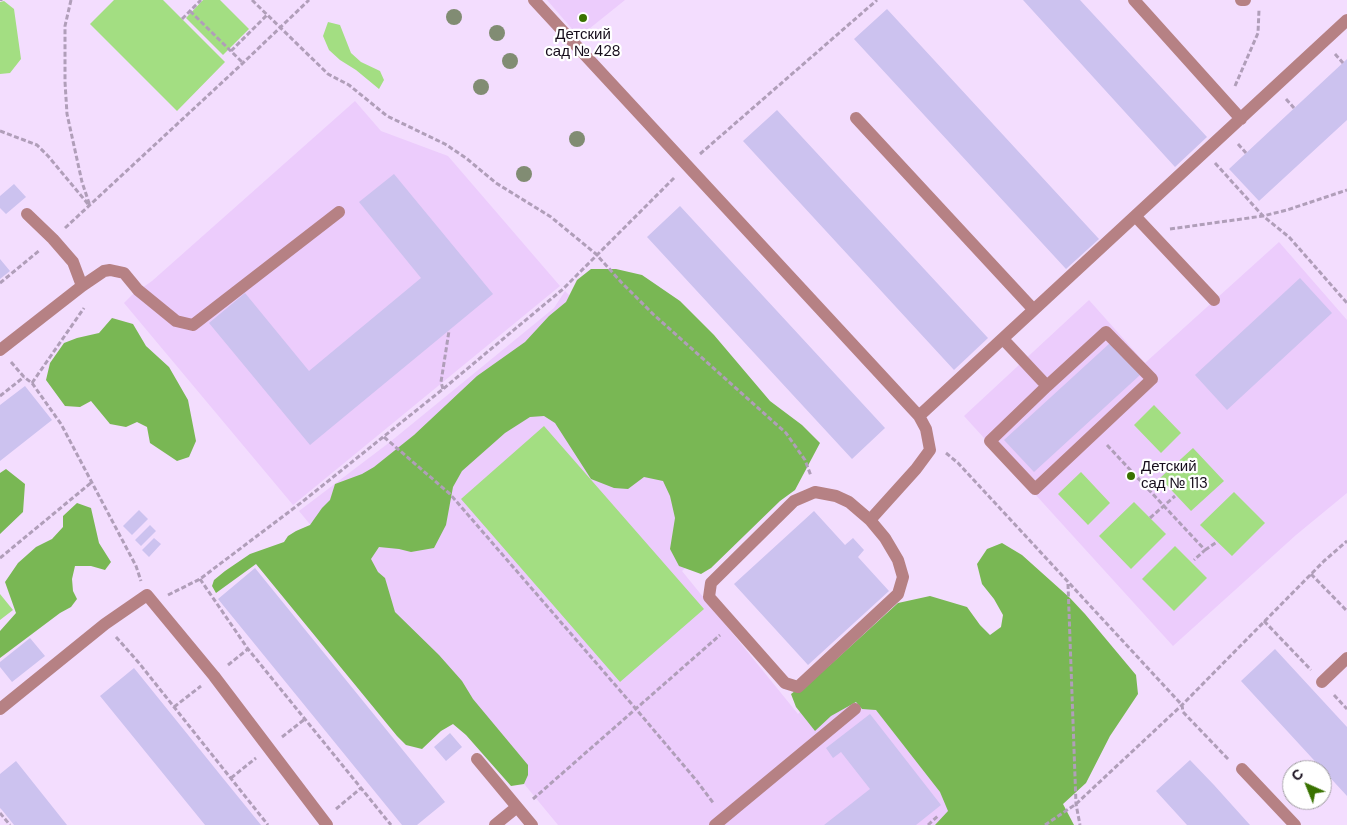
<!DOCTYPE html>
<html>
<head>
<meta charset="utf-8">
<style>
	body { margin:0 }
	#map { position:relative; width:1347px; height:825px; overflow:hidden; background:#f3ddfe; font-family:"DM Sans",sans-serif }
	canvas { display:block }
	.north { position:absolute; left:1282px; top:760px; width:50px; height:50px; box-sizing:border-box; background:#fff; border:1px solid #a19ea3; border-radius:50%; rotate:316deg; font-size:14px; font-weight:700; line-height:20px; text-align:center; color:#150c1a }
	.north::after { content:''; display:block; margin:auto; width:18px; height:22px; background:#397200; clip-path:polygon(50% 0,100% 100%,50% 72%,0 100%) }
</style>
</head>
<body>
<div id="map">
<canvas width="1347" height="825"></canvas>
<div class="north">С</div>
</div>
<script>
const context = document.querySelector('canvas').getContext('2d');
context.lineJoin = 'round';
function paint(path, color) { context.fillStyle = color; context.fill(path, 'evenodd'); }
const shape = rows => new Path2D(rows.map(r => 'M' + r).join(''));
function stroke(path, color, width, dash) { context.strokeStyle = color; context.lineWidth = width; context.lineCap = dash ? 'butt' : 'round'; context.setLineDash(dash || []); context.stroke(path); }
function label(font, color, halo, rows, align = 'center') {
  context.font = font + ' "DM Sans",sans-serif'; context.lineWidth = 4.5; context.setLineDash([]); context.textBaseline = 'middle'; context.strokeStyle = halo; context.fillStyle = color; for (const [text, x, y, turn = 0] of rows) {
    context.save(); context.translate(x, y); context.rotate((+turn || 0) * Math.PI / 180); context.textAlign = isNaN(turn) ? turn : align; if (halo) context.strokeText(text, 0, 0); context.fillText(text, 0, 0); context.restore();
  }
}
paint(shape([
	[547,0,625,0,579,37],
	[355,101,381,131,448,156,560,286,293,505,124,303,132,295,152,281],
	[1279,242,1347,320,1347,493,1296,535,1173,646,964,416,1089,300,1145,363],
	[565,291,768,495,682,571,798,714,881,633,1025,825,558,825,299,511,390,442,554,308]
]), '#ecccfc');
paint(shape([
	[114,0,163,0,225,62,177,111,90,24],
	[203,0,220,0,249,29,223,55,186,18],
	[4,1,14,9,21,59,10,73,0,74,0,2],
	[328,22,340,25,351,53,361,62,380,71,384,80,379,89,356,70,340,60,329,50,323,36],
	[1154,405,1181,433,1161,453,1134,425],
	[544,426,704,609,620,682,461,499],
	[1193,448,1224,481,1191,511,1160,478],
	[1081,472,1110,503,1088,525,1058,494],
	[1234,492,1265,523,1232,556,1200,525],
	[1134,502,1166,534,1131,569,1099,536],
	[1175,546,1207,578,1174,611,1142,579],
	[0,594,13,610,0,620]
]), '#a3de82');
paint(shape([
	[591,269,616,269,642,275,680,301,714,335,770,401,802,425,820,443,795,490,780,501,711,568,701,574,679,566,670,549,675,518,670,496,663,481,644,477,628,489,614,488,591,479,555,423,544,416,530,417,505,433,462,471,453,487,446,525,434,548,411,552,399,549,379,547,371,559,378,572,385,578,395,612,439,655,462,681,473,699,528,765,528,775,524,784,511,786,466,735,453,724,441,731,422,749,406,745,397,736,256,564,216,593,212,586,214,580,225,571,250,554,284,542,288,536,296,531,310,525,322,508,330,500,335,484,362,474,374,467,414,435,477,376,525,342,549,316,566,302,577,280],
	[112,318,133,324,146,346,169,367,188,400,196,441,189,457,177,461,150,443,147,427,137,422,126,427,110,424,91,401,80,407,65,406,46,380,50,363,64,343,77,338,99,333],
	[6,469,25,484,23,512,0,534,0,473],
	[77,503,91,508,99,543,111,562,105,570,91,566,75,566,72,579,73,591,77,599,71,607,60,613,0,658,0,631,16,613,5,582,18,563,36,547,52,539,63,527,63,516],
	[1002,543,1022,555,1070,598,1085,614,1136,675,1138,694,1110,736,1086,783,1063,804,1074,825,935,825,948,811,940,792,876,710,862,709,856,702,831,716,815,731,796,707,791,694,830,665,898,603,930,596,967,607,980,625,990,635,1001,627,1003,615,994,599,982,584,977,564,987,549]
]), '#79b754');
paint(shape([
	[1023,0,1080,0,1207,137,1175,167],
	[887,9,1099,239,1066,269,854,39],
	[1347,59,1347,120,1259,201,1229,169],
	[777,110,988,338,954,370,743,141],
	[394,174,493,294,310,445,209,323,245,293,309,371,421,278,359,202],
	[14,184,26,197,6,214,0,208,0,196],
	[680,206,885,428,852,459,647,237],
	[0,259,10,271,0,279],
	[1300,278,1332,313,1227,410,1195,375],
	[1110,343,1140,375,1034,472,1004,440],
	[25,386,52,420,0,461,0,405],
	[139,510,148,519,132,535,123,526],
	[814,511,845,545,853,538,864,550,858,557,889,591,808,665,734,584],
	[150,525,156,531,141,546,135,540],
	[154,538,161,544,149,557,142,550],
	[255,568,445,802,417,825,402,825,218,599],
	[30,638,45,656,12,682,0,667,0,662],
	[1275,649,1347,727,1347,796,1241,681],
	[134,668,222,777,261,825,205,825,100,696],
	[870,714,941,805,916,825,824,825,870,789,841,752,833,758,826,748],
	[450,733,462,747,446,761,434,747],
	[1190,760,1214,785,1250,825,1187,825,1156,791],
	[16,761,67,825,14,825,2,810,0,808,0,774]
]), '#ccc2ef');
stroke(shape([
	[1,0,1,1],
	[71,0,65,26,65,82,67,114,82,182,90,206],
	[252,0,328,74,349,85,387,116,445,144,466,158,496,183,551,217,596,254,621,282,654,315,786,433,805,460,811,476],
	[190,11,243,63],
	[182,19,201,0],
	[231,51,267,15],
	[1335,54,1343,63],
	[1235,86,1258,33,1259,10],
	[1286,99,1294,108],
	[0,131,37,145,48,156,88,204],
	[1238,144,1246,153],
	[700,154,877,0],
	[1215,163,1263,216,1289,237,1347,303],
	[65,228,243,63,309,0],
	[1170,229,1263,216,1287,210,1347,190],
	[0,283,40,250],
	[11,362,24,377,32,383,61,424,136,566,141,581],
	[32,383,84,308],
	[443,389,441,382,449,331],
	[0,396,24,377],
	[384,437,450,494,636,709,696,780,714,804],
	[1107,445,1205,550,1194,560],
	[946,453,958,463,1182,705,1183,712,1229,760],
	[1150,518,1175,496],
	[1205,550,1217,542],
	[0,558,92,482],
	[1311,574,1347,611],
	[200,579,248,649,391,825],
	[1068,584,1076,804,1080,825],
	[168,595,200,579,302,502,443,389,563,289,675,177],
	[1264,621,1311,670],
	[116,637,139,663,268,825],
	[228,665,248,649],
	[1334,695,1347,709],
	[174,707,201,686],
	[282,737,305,719],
	[231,778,256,758],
	[533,799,720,635],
	[336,809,361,788],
	[0,813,10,825],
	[928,825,939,815],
	[1045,825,1076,804,1182,705,1324,561,1347,541]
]), '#b09eb9', 3, [5, 2.5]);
stroke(shape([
	[534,0,919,416,926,429,930,450,916,469,870,520],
	[1134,0,1241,119],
	[1241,0,1245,0],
	[856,118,1033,309],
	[27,214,53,239,73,262,82,286],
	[1136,217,1214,300],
	[1003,339,1047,386,990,441,1035,489,1152,379,1106,332,1047,386],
	[0,350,82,286,104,271,110,270,124,273,138,290,176,321,193,325,339,212],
	[919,416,1347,20],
	[815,492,836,496,849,502,870,520,885,538,898,560,903,577,898,594,798,687,785,683,709,597,711,583,794,501,815,492],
	[1322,682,1347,658],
	[0,709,105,624,147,595,214,676,327,825],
	[477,759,517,807],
	[1242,769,1295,825],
	[495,825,517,807,532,825],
	[715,825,855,709]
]), '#b68184', 12);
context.fillStyle = '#818c73';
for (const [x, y] of [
	[454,17],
	[497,33],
	[510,61],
	[481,87],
	[577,139],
	[524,174]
]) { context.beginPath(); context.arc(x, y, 8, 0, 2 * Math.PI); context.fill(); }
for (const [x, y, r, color] of [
	[583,18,5,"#397200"],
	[1131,476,5,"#397200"]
]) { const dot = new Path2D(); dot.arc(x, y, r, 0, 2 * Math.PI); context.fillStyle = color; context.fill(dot); stroke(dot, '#fff', 2); }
label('15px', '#150c1a', '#fff', [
	["Детский",583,35],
	["сад № 428",583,52],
	["Детский",1141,467,"left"],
	["сад № 113",1141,484,"left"]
]);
</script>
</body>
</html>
